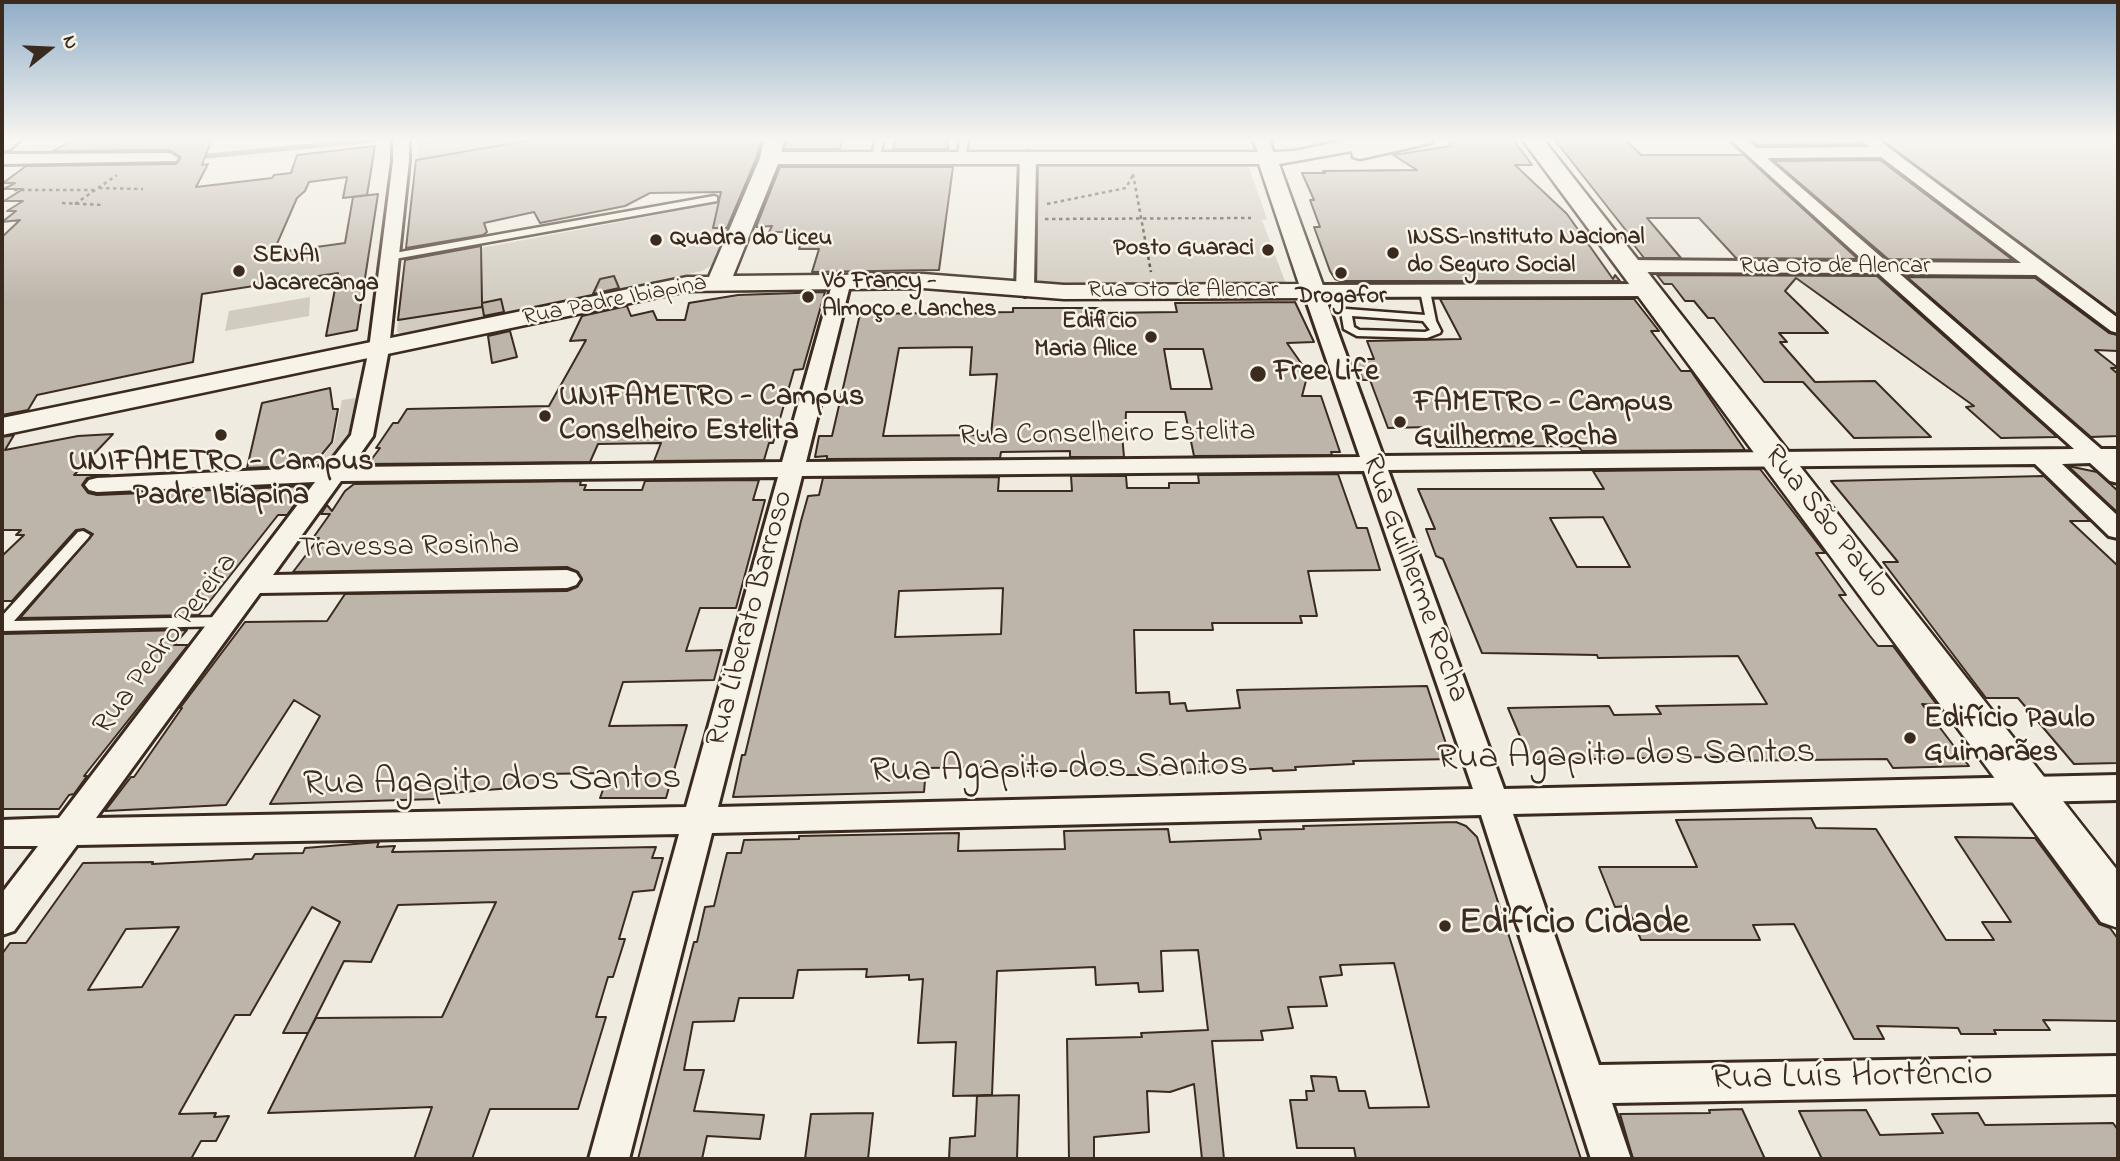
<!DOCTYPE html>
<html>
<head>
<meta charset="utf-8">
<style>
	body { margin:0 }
	#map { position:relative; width:2120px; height:1161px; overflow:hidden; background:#efebe0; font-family:"Indie Flower",sans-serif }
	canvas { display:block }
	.frame { position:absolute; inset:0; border:4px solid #3b2a1e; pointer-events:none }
	.north { position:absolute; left:14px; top:14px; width:70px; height:70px; -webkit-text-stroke:5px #f7f3e8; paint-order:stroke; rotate:72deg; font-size:19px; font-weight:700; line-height:28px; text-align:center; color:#3b2a1e }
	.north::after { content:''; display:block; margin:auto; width:24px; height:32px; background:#3b2a1e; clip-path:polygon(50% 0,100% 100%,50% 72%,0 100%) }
</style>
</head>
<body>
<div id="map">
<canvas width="2120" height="1161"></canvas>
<div class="frame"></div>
<div class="north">N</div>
</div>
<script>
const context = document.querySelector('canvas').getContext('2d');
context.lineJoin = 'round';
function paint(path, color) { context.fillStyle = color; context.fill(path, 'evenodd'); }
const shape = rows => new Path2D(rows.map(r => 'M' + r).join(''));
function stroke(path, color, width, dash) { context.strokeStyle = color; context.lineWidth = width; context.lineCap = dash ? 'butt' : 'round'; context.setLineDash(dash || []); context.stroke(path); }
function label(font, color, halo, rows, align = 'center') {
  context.font = font + ' "Indie Flower",sans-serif'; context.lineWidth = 5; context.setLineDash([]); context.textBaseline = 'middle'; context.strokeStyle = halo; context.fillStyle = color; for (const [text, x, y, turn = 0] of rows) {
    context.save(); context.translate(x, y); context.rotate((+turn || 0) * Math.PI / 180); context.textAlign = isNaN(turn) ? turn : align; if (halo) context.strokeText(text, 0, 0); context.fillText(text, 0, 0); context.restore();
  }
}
paint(shape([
	[440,139,527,139,416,160,419,142],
	[1877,139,2118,139,2118,317,2072,283],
	[1041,162,1248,164,1267,219,1262,220,1286,284,1053,287,1036,279,1036,164],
	[732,201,737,202,712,265,702,271,402,334,397,332,404,265,411,261],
	[310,297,309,316,225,331,229,311],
	[356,398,348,434,321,472,311,472,334,442,342,400]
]), '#d1cbc0');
stroke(shape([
	[197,157,373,140]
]), '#7e7266', 5);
const building = shape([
	[74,139,212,139,202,165,208,164,196,187,272,178,274,175,291,173,297,155,375,146,367,195,343,198,347,177,309,182,305,191,297,198,273,253,345,243,353,197,378,194,357,330,326,336,338,273,202,294,193,362,37,395,28,410,2,415,2,237,20,220,2,222,16,211,7,211,23,201,4,201,23,189,4,189,15,183,3,183,26,166,176,164,181,157,170,150,53,151,74,139],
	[537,139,761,139,757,157,727,228,713,228,721,192,650,193,625,206,540,223,534,212,484,223,487,232,483,235,406,248,416,160,537,139],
	[787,139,843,139,840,149,784,149,787,139],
	[896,139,947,139,948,149,893,149,896,139],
	[1469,139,1513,139,1532,165,1515,165,1567,214,1613,279,1615,275,1620,281,1340,281,1335,279,1330,271,1314,227,1320,227,1310,200,1314,200,1302,173,1325,173,1323,171,1417,170,1393,155,1451,146,1449,142,1469,139],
	[1554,139,1625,139,1641,155,1744,155,1858,259,1736,258,1699,218,1647,218,1681,258,1644,258,1627,236,1628,233,1554,139],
	[1751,139,1857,139,1862,144,1758,145,1751,139],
	[1880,160,2013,260,1888,259,1774,161,1880,160],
	[780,167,953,167,939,270,812,272,819,249,799,249,804,235,798,235,799,232,769,232,772,226,756,227,780,167],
	[481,246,482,303,501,299,504,312,484,316,482,304,482,307,398,320,405,260,481,246],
	[1657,275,1877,276,2057,437,2001,438,1966,407,1974,406,1796,278,1785,291,1828,333,1779,333,1787,342,1780,342,1815,382,1875,381,1931,437,1854,438,1803,382,1764,382,1714,318,1708,318,1694,301,1685,301,1672,284,1664,284,1657,275],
	[614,276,619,288,593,294,600,279,614,276],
	[1907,277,2035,278,2109,333,2118,335,2118,351,2095,350,2118,368,2111,368,2118,374,2118,436,2091,437,1907,277],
	[825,292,803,369,794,370,773,443,769,443,764,460,654,461,661,443,598,444,590,462,368,464,380,448,376,448,393,423,398,423,407,409,549,406,586,340,570,341,582,316,627,306,631,316,653,311,657,320,685,320,689,303,738,295,825,292],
	[1440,299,1634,299,1659,331,1651,331,1681,371,1691,371,1745,450,1582,451,1578,446,1437,447,1429,427,1388,428,1370,380,1363,380,1355,359,1374,359,1367,341,1461,339,1440,299],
	[1295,302,1314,342,1287,343,1308,373,1302,396,1321,396,1340,452,1331,452,1332,455,1194,456,1185,412,1126,412,1125,434,1122,434,1124,457,1070,457,1070,451,1001,452,1000,458,827,459,827,456,815,457,819,436,832,436,860,314,1013,312,1013,308,1100,308,1100,313,1177,312,1175,303,1295,302],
	[972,347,970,375,997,374,991,435,883,436,899,348,972,347],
	[1164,349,1203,349,1212,389,1171,389,1164,349],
	[510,331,517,357,492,363,488,336,510,331],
	[330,388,333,409,338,409,332,442,313,465,247,468,262,403,330,388],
	[113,434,74,475,109,475,87,478,82,485,88,493,97,495,308,486,287,515,278,515,199,615,20,618,93,534,84,529,76,530,12,601,2,601,2,556,24,535,16,535,21,530,2,530,2,437,14,435,5,450,78,436,113,434],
	[2068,466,2097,472,2118,491,2118,513,2068,466],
	[1760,469,1825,553,1816,553,1846,595,1839,595,1870,636,1878,646,1893,646,1937,705,1922,704,1969,766,1893,768,1887,759,1720,761,1718,757,1530,760,1508,708,1609,706,1614,715,1661,714,1656,706,1767,704,1738,656,1598,658,1597,655,1482,653,1443,559,1436,556,1426,529,1435,529,1418,489,1604,489,1593,471,1760,469],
	[1603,517,1630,567,1577,567,1550,518,1603,517],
	[1338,474,1357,528,1367,528,1380,570,1308,571,1317,616,1300,616,1302,623,1212,623,1213,630,1134,630,1136,693,1169,692,1170,704,1185,703,1187,711,1240,708,1237,690,1427,686,1451,759,1353,761,1354,764,1295,767,1296,770,1273,771,1272,768,1147,775,1074,775,1074,771,995,771,996,767,926,768,924,792,733,797,742,755,745,755,801,521,808,496,819,495,823,478,999,477,998,491,1072,491,1071,476,1126,476,1127,488,1169,488,1169,483,1199,483,1198,475,1338,474],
	[1003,588,1001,634,895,637,899,591,1003,588],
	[2044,476,2090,521,2070,521,2118,566,2118,763,2074,764,2018,698,1986,698,1883,562,1898,562,1831,481,2044,476],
	[759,480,753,500,765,500,736,608,700,608,686,651,722,650,714,680,623,682,609,726,687,725,666,798,600,798,609,773,541,774,536,786,438,794,436,799,270,804,320,716,294,700,226,805,105,811,131,777,134,777,182,708,180,708,245,622,327,621,345,594,567,591,577,587,582,580,578,572,567,567,293,572,319,538,313,538,330,514,321,514,327,505,332,511,345,491,354,484,581,481,580,485,586,485,584,490,642,490,645,481,759,480],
	[187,630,174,645,188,645,84,776,87,776,74,794,69,795,59,809,2,809,2,634,187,630],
	[1811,818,1816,828,1876,829,1946,940,1994,940,1982,922,2011,922,1955,837,2035,838,2099,924,2110,928,2118,939,2118,1021,2043,1020,2050,1030,1994,1030,1996,1034,1961,1034,1958,1028,1877,1026,1884,1039,1854,1039,1794,924,1753,925,1760,940,1641,940,1627,906,1615,907,1599,867,1697,867,1676,820,1811,818],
	[1456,822,1466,826,1477,837,1581,1159,1356,1159,1354,1148,1297,1148,1290,1100,1307,1100,1306,1091,1314,1091,1311,1076,1336,1077,1339,1091,1365,1091,1369,1108,1429,1107,1394,963,1340,965,1342,975,1320,977,1327,1006,1288,1007,1293,1028,1261,1031,1263,1040,1212,1041,1224,1159,1202,1159,1194,1084,1170,1092,1147,1091,1149,1132,1094,1137,1094,1159,1069,1159,1067,1039,1142,1037,1141,1033,1208,1030,1198,950,1161,951,1163,991,1139,992,1138,983,1096,985,1095,967,997,971,992,1095,953,1096,956,1042,918,1043,923,979,909,980,909,975,866,977,867,969,798,970,793,998,739,998,734,1021,693,1022,684,1070,704,1070,694,1111,764,1115,760,1139,707,1136,702,1159,638,1159,694,942,697,942,705,907,714,906,727,853,741,853,744,840,799,839,799,836,959,833,958,851,1065,849,1064,831,1168,829,1170,842,1261,839,1259,830,1304,829,1303,826,1456,822],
	[379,842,377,847,395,846,392,852,656,847,652,858,663,858,654,890,633,892,619,939,625,939,613,977,608,977,596,1017,606,1017,578,1109,490,1109,472,1159,414,1159,432,1107,268,1113,308,1033,283,1033,340,922,312,907,250,1015,235,1015,179,1114,216,1113,214,1117,229,1116,216,1141,201,1141,191,1159,2,1159,2,954,10,943,26,943,83,863,153,862,152,864,252,859,255,854,303,853,305,848,379,842],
	[496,902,442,1017,316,1018,308,1033,344,961,371,962,398,905,496,902],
	[179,927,142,987,88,990,126,929,179,927],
	[1019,1095,1017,1159,949,1159,950,1138,975,1136,977,1096,1019,1095],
	[1742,1109,1765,1159,1633,1159,1620,1114,1710,1113,1709,1110,1742,1109],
	[1866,1110,1880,1135,1943,1133,1932,1114,1978,1113,1985,1125,2113,1123,2118,1130,2118,1159,1822,1159,1799,1111,1866,1110],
	[873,1113,868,1159,805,1159,811,1114,873,1113]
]);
paint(building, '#bdb5aa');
stroke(building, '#3b2a1e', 2);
const service = shape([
	[876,139,884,139,879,158,875,161,871,158,876,139],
	[960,139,968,139,966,157,962,160,958,157,960,139],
	[714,196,717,197,717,201,389,260,384,257,389,254,714,196],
	[1425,288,1430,291,1436,321,1441,331,1440,333,1427,338,1357,336,1344,329,1341,312,1346,309,1425,315,1420,291,1425,288],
	[1352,316,1423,321,1430,330,1425,332,1359,330,1354,327,1352,316],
	[83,531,90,535,88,538,14,621,224,617,231,622,229,626,2,631,2,616,78,532,83,531]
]);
const minor = shape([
	[393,139,409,139,409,161,389,349,373,436,351,467,782,462,833,281,842,275,851,281,806,462,1360,457,1303,291,1313,285,1647,284,1656,290,1647,296,1325,297,1383,456,2074,449,1878,273,1628,272,1619,266,1628,260,1865,262,1730,139,1746,139,1757,148,1869,147,1860,139,1877,139,2118,318,2118,333,2111,331,2036,275,1900,274,2101,449,2118,449,2118,483,2110,481,2090,463,2062,464,2118,516,2118,538,2109,536,2035,464,1388,470,1504,789,2118,775,2118,800,1513,814,1599,1065,2118,1056,2118,1094,1612,1103,1631,1159,1591,1159,1481,815,712,833,629,1159,589,1159,679,834,77,845,14,931,2,935,2,893,38,846,2,846,2,820,59,818,315,482,97,492,89,490,85,485,89,480,97,478,326,467,351,435,369,349,393,161,393,139],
	[1881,157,2021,263,1887,262,1767,158,1881,157],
	[1364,471,1473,789,718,807,802,476,1364,471],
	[778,477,686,807,96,818,260,593,567,588,576,585,580,579,576,573,567,570,273,575,341,481,778,477],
	[1253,139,1269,139,1275,158,1273,161,1261,161,1253,139],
	[1028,152,1036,157,1034,290,1025,296,1016,290,1020,157,1028,152],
	[170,153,178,158,176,161,2,164,2,154,170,153]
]);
const tertiary = shape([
	[764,139,784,139,781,152,1275,152,1294,151,1351,139,1433,139,1431,143,1360,159,1353,157,1352,151,1279,164,1325,291,1322,296,1313,298,1064,299,923,288,687,291,2,435,2,418,687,277,709,277,760,158,764,139],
	[778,164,1259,164,1299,284,1064,285,923,274,733,276,778,164]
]);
const secondary = shape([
	[1522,139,1543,139,2118,871,2118,928,2101,922,1522,139]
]);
const primary = shape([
	[2,139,21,139,10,149,2,151,2,139]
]);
stroke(service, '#3b2a1e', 5);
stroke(minor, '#3b2a1e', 6);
stroke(tertiary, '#3b2a1e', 5);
stroke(secondary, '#3b2a1e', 5);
stroke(primary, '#3b2a1e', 6);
stroke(shape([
	[1133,174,1151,272],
	[99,188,143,189],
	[14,190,95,190],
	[62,203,103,205],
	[75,204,117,175],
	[1047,204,1126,188,1133,175],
	[1045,219,1251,218]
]), '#3b2a1e', 2.5, [3.5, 3.5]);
paint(service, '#f7f3e8');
paint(minor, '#f7f3e8');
paint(tertiary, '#f7f3e8');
paint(secondary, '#f7f3e8');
paint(primary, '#f7f3e8');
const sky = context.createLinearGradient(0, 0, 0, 302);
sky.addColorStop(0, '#8fadc7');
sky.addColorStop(0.46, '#f8f6f1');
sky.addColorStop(1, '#f8f6f100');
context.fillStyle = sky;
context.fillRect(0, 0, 2120, 302);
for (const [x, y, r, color] of [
	[656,240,7,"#3b2a1e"],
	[1268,250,7,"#3b2a1e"],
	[1393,253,7,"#3b2a1e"],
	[239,271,7,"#3b2a1e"],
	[1341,273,7,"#3b2a1e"],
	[808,297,7,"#3b2a1e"],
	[1151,337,7,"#3b2a1e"],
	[1258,374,9,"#3b2a1e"],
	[545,416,7,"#3b2a1e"],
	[1400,422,7,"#3b2a1e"],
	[221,435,7,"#3b2a1e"],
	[1910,738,7,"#3b2a1e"],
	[1445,926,7,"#3b2a1e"]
]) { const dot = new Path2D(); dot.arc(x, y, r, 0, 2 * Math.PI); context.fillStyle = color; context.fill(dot); stroke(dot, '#f7f3e8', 2.5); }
label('bold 24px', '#3b2a1e', '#f7f3e8', [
	["INSS-Instituto Nacional",1407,239],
	["do Seguro Social",1407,267],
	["Quadra do Liceu",670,240],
	["Posto Guaraci",1254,250,"right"],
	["SENAI",253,257],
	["Jacarecanga",253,285],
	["Vó Francy -",822,283],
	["Almoço e Lanches",822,311],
	["Drogafor",1341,298,"center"],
	["Edificio",1137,323,"right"],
	["Maria Alice",1137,351,"right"]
], 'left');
label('24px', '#3b2a1e', '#f7f3e8', [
	["Rua Oto de Alencar",1835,268],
	["Rua Oto de Alencar",1183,292],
	["Rua Padre Ibiapina",615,302,-11]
]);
label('bold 30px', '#3b2a1e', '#f7f3e8', [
	["Free Life",1274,374],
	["UNIFAMETRO - Campus",559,399],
	["Conselheiro Estelita",559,433],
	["FAMETRO - Campus",1414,405],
	["Guilherme Rocha",1414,439],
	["UNIFAMETRO - Campus",221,464,"center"],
	["Padre Ibiapina",221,498,"center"],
	["Edifício Paulo",1924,721],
	["Guimarães",1924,755]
], 'left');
label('30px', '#3b2a1e', '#f7f3e8', [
	["Rua Conselheiro Estelita",1107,436,-1],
	["Rua São Paulo",1825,523,52],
	["Travessa Rosinha",409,549,-1],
	["Rua Guilherme Rocha",1413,579,70],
	["Rua Liberato Barroso",752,619,-75],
	["Rua Pedro Pereira",167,645,-53]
]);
label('37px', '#3b2a1e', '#f7f3e8', [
	["Rua Agapito dos Santos",1626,758,-1],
	["Rua Agapito dos Santos",1059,771,-1],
	["Rua Agapito dos Santos",492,784,-1],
	["Rua Luís Hortêncio",1852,1079,-1]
]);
label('bold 37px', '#3b2a1e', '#f7f3e8', [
	["Edifício Cidade",1459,926]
], 'left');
</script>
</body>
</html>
